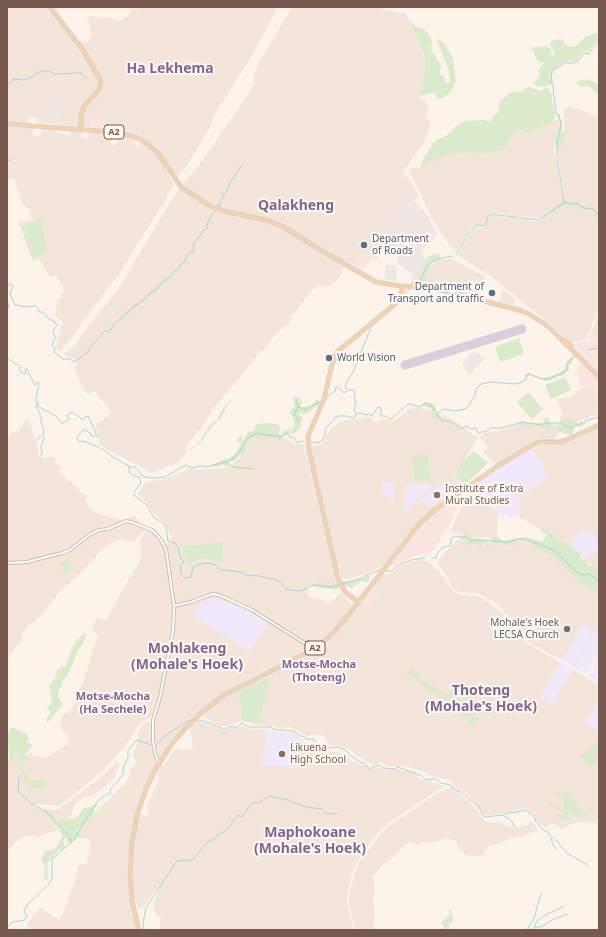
<!DOCTYPE html>
<html>
<head>
<meta charset="utf-8">
<style>
	body { margin:0 }
	#map { position:relative; width:606px; height:937px; overflow:hidden; background:#fcf4eb; font-family:"Noto Sans",sans-serif }
	canvas { display:block }
	.frame { position:absolute; inset:0; border:8px solid #77594f; pointer-events:none }
</style>
</head>
<body>
<div id="map">
<canvas width="606" height="937"></canvas>
<div class="frame"></div>
</div>
<script>
const context = document.querySelector('canvas').getContext('2d');
context.lineJoin = 'round';
function paint(path, color) { context.fillStyle = color; context.fill(path, 'evenodd'); }
const shape = rows => new Path2D(rows.map(r => 'M' + r).join(''));
function stroke(path, color, width, dash) { context.strokeStyle = color; context.lineWidth = width; context.lineCap = dash ? 'butt' : 'round'; context.setLineDash(dash || []); context.stroke(path); }
function label(font, color, halo, rows, align = 'center') {
  context.font = font + ' "Noto Sans",sans-serif'; context.lineWidth = 4; context.setLineDash([]); context.textBaseline = 'middle'; context.strokeStyle = halo; context.fillStyle = color; for (const [text, x, y, turn = 0] of rows) {
    context.save(); context.translate(x, y); context.rotate((+turn || 0) * Math.PI / 180); context.textAlign = isNaN(turn) ? turn : align; if (halo) context.strokeText(text, 0, 0); context.fillText(text, 0, 0); context.restore();
  }
}
paint(shape([
	[7,7,53,7,77,40,87,42,92,35,87,16,116,19,121,21,130,13,131,8,137,9,141,7,277,7,273,17,248,62,212,119,211,126,186,167,177,177,155,146,154,146,146,139,128,131,114,128,102,130,103,119,92,118,90,128,55,124,59,117,57,98,44,123,38,123,38,119,30,117,28,124,7,122],
	[292,7,377,7,390,11,406,13,419,46,425,63,424,78,419,97,429,105,426,115,431,126,424,142,405,169,406,170,403,175,405,177,408,176,419,197,413,201,410,198,388,227,377,260,364,254,355,266,337,257,334,261,344,267,339,278,331,286,327,287,318,285,310,293,291,317,292,319,287,325,275,335,264,350,258,354,234,385,213,409,202,427,187,444,185,455,180,459,179,462,152,473,101,446,99,444,96,424,103,420,111,411,94,391,89,395,83,389,74,368,77,364,75,359,66,356,64,354,73,347,95,317,117,291,179,188,199,165,242,103,255,83,253,79,259,63],
	[570,106,599,117,599,215,595,208,585,207,575,203,567,202,565,200,557,148,565,132,564,127,564,110],
	[554,120,557,120,559,123,558,133,554,142,554,149,564,201,539,218,509,215,499,213,488,214,486,224,482,226,474,225,471,230,465,236,456,254,436,226,408,169,419,167,441,157,452,154,473,152,481,154,501,151,505,147,509,138,517,130,520,129,522,134,523,134,535,131,552,123],
	[7,127,33,128,34,129,32,135,39,137,44,128,55,130,56,132,68,136,71,130,82,132,81,137,88,139,90,132,116,134,110,143,115,146,122,134,134,138,136,148,142,142,156,153,174,184,163,204,140,240,120,273,85,318,72,338,59,352,56,346,57,340,63,322,55,316,55,314,58,299,61,299,61,293,64,292,63,286,56,276,50,277,39,258,34,261,30,255,21,227,18,225,18,222,21,221,32,221,30,211,26,206,23,206,14,179,7,180],
	[563,204,575,204,593,210,599,217,599,308,587,337,583,340,572,342,571,343,539,315,519,300,516,296,493,278,459,256,466,239,475,231,475,227,487,227,490,215,522,219,528,219,535,222,541,220,543,217],
	[451,258,485,277,478,297,432,285,418,284,430,264,438,259,445,260],
	[503,290,516,298,515,306,499,302],
	[599,315,599,338,592,337,590,336],
	[594,387,597,404,599,406,599,414,567,425,561,429,554,440,537,442,529,445,496,465,483,452,489,447,480,438,482,435,485,432,500,431,522,423,538,425,545,429,554,427,560,422,560,417,563,415,557,399,573,396,576,391,581,389],
	[413,407,427,410,452,419,478,438,453,476,465,485,429,512,413,528,384,565,368,573,349,579,343,579,339,574,310,448,324,443,325,437,334,426,345,420,369,417,376,422,383,419,394,421],
	[25,420,29,420,38,450,38,457,41,456,42,458,54,457,56,459,54,462,62,468,60,471,63,475,79,489,78,491,88,496,85,502,92,510,101,515,117,519,127,520,133,516,139,520,138,523,147,526,147,529,134,541,127,542,120,539,111,543,101,551,87,567,59,593,40,616,27,627,24,631,21,640,7,660,7,440,12,432,19,431],
	[599,427,599,543,592,532,585,533,579,532,570,546,520,518,520,507,522,493,545,481,544,469,532,448,540,445,567,442],
	[261,436,284,438,289,440,293,443,304,445,336,581,335,584,331,586,317,581,312,584,307,589,308,596,330,603,339,594,343,594,352,605,338,625,326,636,310,648,255,675,225,692,206,706,176,735,159,759,154,734,154,723,170,652,176,617,173,586,166,545,172,539,169,531,162,520,153,512,148,504,138,494,145,483,164,479,190,469,199,470,205,469,228,468,239,458,246,444,256,437],
	[474,489,498,514,497,538,475,537,450,532,466,497],
	[148,530,155,533,164,546,171,586,173,607,171,630,165,667,158,697,151,718,143,721,138,726,125,746,104,770,67,800,58,806,36,804,36,807,40,808,49,817,59,828,58,830,47,833,36,838,34,836,25,836,16,842,7,851,7,761,18,753,19,757,19,767,22,766,25,757,29,753,44,758,63,748,68,743,69,737,61,730,61,720,63,715,72,709,77,692,82,685,91,658,91,654,98,638,97,634,92,629,93,624,97,618,106,620,108,617,125,585,139,563,141,558,140,538],
	[460,539,470,542,505,543,522,539,528,540,553,554,599,590,599,652,586,674,524,639,502,609,494,602,477,593,459,592,453,589,445,573,437,564,440,558,456,541],
	[599,549,599,571,584,559],
	[425,560,439,571,453,591,460,595,478,596,484,599,502,613,523,640,527,643,599,685,599,823,576,822,563,829,554,824,549,825,546,828,540,824,533,814,525,808,500,814,484,815,476,803,464,792,457,790,452,782,446,779,433,777,424,772,405,766,388,766,381,762,376,765,370,763,356,755,348,748,341,746,330,745,327,743,326,738,321,735,313,735,307,736,291,727,283,728,254,724,243,721,224,726,217,725,203,716,202,714,222,698,320,647,339,628,360,602,366,606,380,598,371,587,382,573,384,575,390,574,400,566,415,561],
	[151,721,151,738,156,763,136,813,128,861,127,872,129,894,137,930,31,930,27,925,28,922,38,909,41,908,56,918,60,919,63,914,77,874,78,865,86,864,90,848,89,839,79,831,85,823,92,819,98,810,129,779,130,775,130,770,135,765,136,762,133,753,138,742,138,732,144,723],
	[198,722,205,723,224,730,232,727,237,729,242,726,245,726,249,729,264,729,288,733,294,733,307,743,309,747,316,747,322,750,347,754,351,761,365,765,369,769,379,767,389,770,398,768,401,771,411,771,416,772,417,778,419,779,444,786,388,823,374,837,356,863,351,876,347,898,349,913,354,930,160,930,161,917,157,916,153,905,158,892,159,890,157,889,144,906,140,909,138,908,133,894,132,859,138,816,140,813,145,817,150,813,146,808,159,780,157,771,158,767,160,764,164,766,175,749,183,750,192,749,193,747,190,727,192,725],
	[116,762,117,762,120,764,115,776,110,782,101,790,91,796,84,797,74,804,71,815,62,824,58,823,53,818,52,810,56,810,71,800,102,776],
	[452,787,456,792,460,794,466,800,470,802,486,822,489,823,500,821,505,826,517,828,527,825,531,822,536,826,537,831,519,837,510,838,503,842,487,847,485,853,481,856,467,856,460,850,456,841,446,838,433,843,424,842,417,844,410,842,403,846,394,857,381,866,373,877,375,893,373,900,375,921,374,926,375,930,357,930,354,925,352,918,349,902,349,896,356,869,360,861,380,835,387,827,436,794]
]), '#f3e5da');
paint(shape([
	[92,118,103,119,102,130,90,128],
	[364,253,372,258,363,271,355,266],
	[590,336,599,338,599,406,597,405,594,388,581,389,576,368,582,363,569,348,576,343,587,340],
	[459,496,461,500,452,519,441,539,429,555,421,554,396,564,393,567,390,565,409,540,428,518],
	[371,587,381,598,366,606,360,602]
]), '#fbe5e0');
paint(shape([
	[57,98,66,102,55,124,44,123],
	[410,197,427,214,437,234,421,253,429,262,418,281,410,282,414,275,397,263,398,254,381,246,388,227],
	[386,264,397,267,396,281,384,279],
	[474,350,485,359,469,374,462,364]
]), '#eee7e4');
paint(shape([
	[532,448,547,476,545,481,522,493,520,507,520,518,510,517,498,514,472,486,511,460],
	[383,482,394,483,393,502,382,491],
	[406,484,433,484,406,511,405,508],
	[437,485,455,486,456,487,455,490,430,508,421,500],
	[592,531,599,543,599,549,584,559,570,546,579,532,585,533],
	[213,597,260,616,270,622,250,652,191,615,202,602],
	[583,624,594,630,574,667,562,660],
	[595,630,599,632,599,650,586,674,575,667],
	[599,657,599,682,589,676],
	[560,662,573,670,552,705,539,697],
	[599,697,599,730,585,722],
	[264,730,294,734,305,742,299,769,260,764,265,744]
]), '#f1e8f9');
paint(shape([
	[409,21,411,22,417,28,422,28,425,30,432,40,431,50,441,64,440,72,441,76,444,76,446,84,450,81,449,71,438,43,436,40,436,38,445,44,453,59,456,82,450,93,441,99,437,98,436,94,434,92,421,96,419,95,424,78,425,63,424,59,425,58],
	[599,32,599,41,595,43,590,50,583,52,576,61,566,61,555,68,551,75,548,75,553,81,551,85,538,87,533,83,538,78,540,75,539,69,545,62,541,63,538,61,534,54,534,51,531,50,532,47,541,47,546,46,551,49,551,53,553,56,555,54,551,47,551,42,554,40,562,39,564,41,563,43,568,46,575,47,585,37],
	[588,79,599,84,599,96,589,86,581,87,577,84,578,81],
	[530,87,541,91,546,87,550,89,549,92,552,94,552,102,554,108,555,117,552,123,534,131,523,134,522,134,521,129,517,130,509,138,505,149,500,151,481,154,473,152,452,154,441,157,422,166,421,165,424,157,436,140,444,137,452,131,457,125,465,121,484,120,490,122,492,120,492,117,499,111,499,103,508,94,514,91,520,93,526,88],
	[558,114,562,121,562,129,563,133,565,130,568,133,564,136,561,145,556,148,554,142,558,134,560,124,557,116],
	[564,197,567,202,576,201,585,207,595,207,599,214,599,218,596,217,593,210,588,209,584,209,577,205,570,206,566,204,563,205,555,212,549,213,543,218,541,218,556,206,558,204,564,201],
	[39,219,43,219,44,224,42,227,47,250,46,252,33,259,21,227,35,222],
	[438,253,441,256,439,258,439,260,435,262,433,260,427,264,430,266,428,269,425,279,422,283,419,283,418,280,420,277,423,266,427,260,426,258],
	[166,277,169,278,158,288,157,291,151,293,146,299,140,302,134,309,130,311,128,316,125,316,121,320,119,319,124,314,131,309,133,306,144,298,153,289,163,281,162,279],
	[519,338,524,354,500,362,495,347],
	[573,356,573,360,569,366,569,370,562,376,558,376,549,381,544,381,542,379,539,379,537,377,534,377,529,375,527,378,526,377,526,374,528,373,541,378,546,378,560,373,565,369,566,362],
	[565,377,571,390,551,399,545,385],
	[528,392,543,409,532,419,517,402],
	[295,395,301,399,302,403,300,407,310,407,316,400,320,401,321,403,312,410,303,415,302,413,299,414,302,417,303,420,301,422,302,425,295,433,289,435,293,426,295,425,294,419,290,413,293,408,295,408,293,398,295,398],
	[235,396,234,398,227,406,221,418,215,423,201,442,191,450,188,450,195,446,201,439,210,425,214,421,218,420,218,417,224,407],
	[426,402,435,405,436,411,441,417,440,422,435,418,431,412,432,409,421,405],
	[548,417,548,419,551,424,556,426,555,428,547,430,544,428,542,430,539,426,535,424,531,425,530,428,526,424,523,425,519,423,519,422,524,421,527,423,540,423,544,422,545,421,543,419],
	[564,418,576,421,578,423,585,422,586,423,581,427,578,426,574,427,574,430,571,435,560,432,557,433,557,429,562,425],
	[266,423,277,424,280,427,280,431,278,432,280,435,282,435,283,430,286,431,291,425,289,434,282,437,281,440,267,437,252,438,247,443,246,446,245,446,243,455,241,453,235,460,228,463,228,467,222,464,217,467,217,466,212,467,213,464,219,462,226,458,227,460,236,453,242,442,237,442,237,439,242,435,242,442,249,431,251,432,254,430,256,424],
	[474,451,488,463,465,485,454,476,462,462],
	[423,455,427,455,432,481,415,480,411,457],
	[541,528,546,529,556,538,572,547,579,553,581,558,583,560,587,559,587,563,588,565,592,567,591,564,595,565,599,570,599,595,595,589,590,589,589,587,582,584,552,555,537,548,527,540,519,539,526,537,542,542,547,535,541,531],
	[466,533,475,538,486,540,489,546,488,546,483,543,481,546,477,546,474,543,470,545,464,541,461,536],
	[496,536,504,541,517,538,519,540,514,542,518,547,516,548,513,545,505,545,500,542,497,544,491,542,490,539],
	[222,543,224,562,203,558,197,559,188,565,187,564,183,546],
	[69,559,72,564,72,567,66,572,64,571,60,562],
	[368,575,370,576,369,580,366,582,361,581,352,588,347,586,345,587,342,583,342,581,355,581,359,578,364,579,365,576],
	[317,581,331,586,335,584,337,582,339,583,339,589,330,589,313,586,313,584],
	[85,632,86,635,82,645,78,650,68,674,62,682,62,685,58,692,59,698,62,703,62,706,59,708,48,723,46,719,51,712,47,709,51,703,52,697,49,686,56,677,57,671,62,666,65,667,73,647,77,640],
	[411,669,419,673,418,676,419,678,430,685,433,685,437,690,446,694,448,695,452,684,456,687,459,694,452,703,447,702,446,700,440,701,437,694,426,689,424,685,417,681,413,675,409,675,406,673],
	[270,677,259,722,242,720,239,692],
	[464,694,468,696,473,696,473,699,481,702,480,706,476,708,468,706,464,709,467,713,471,714,469,711,473,709,478,713,477,715,472,715,479,718,474,724,471,724,469,718,464,716,460,717,461,710,459,709,456,699,462,698,462,696],
	[11,727,15,728,19,731,26,733,28,737,27,741,32,745,31,749,26,753,25,760,20,766,27,774,28,781,31,788,30,795,22,772,18,768,19,766,20,765,19,764,19,757,18,753,15,755,14,757,11,761,9,761,9,750,7,750,7,736],
	[597,742,599,744,599,759,590,767,581,756],
	[42,779,45,780,46,787,33,789,29,781,34,780,38,781],
	[555,792,574,793,573,799,578,804,579,809,583,813,586,814,586,816,581,817,577,816,569,809,567,812,569,813,569,820,562,821,562,819,559,818,558,816,560,814,562,815,563,813,555,807,552,806,549,807,548,806,549,803,563,810,565,796,557,796,555,794],
	[96,803,97,803,97,805,94,809,95,814,88,822,85,823,79,831,80,833,86,836,85,838,84,839,78,837,66,844,68,839,65,838,63,841,65,848,59,850,47,863,48,873,47,880,45,880,43,876,45,873,45,869,44,864,41,859,43,856,46,850,52,850,57,846,62,837,59,828,42,810,45,809,51,811,53,813,54,818,57,821,62,823,65,819,73,819,76,818,84,808,90,807],
	[450,908,452,910,451,912,454,921,449,923,449,930,446,930,441,922,449,916,450,913,449,912]
]), '#daeaca');
stroke(shape([
	[7,85,12,82,13,79,23,80,33,77,36,73,44,71,50,71,53,74,81,73,86,78],
	[557,157,557,144,561,124,559,115,556,114,553,87,551,80,552,72,555,68,560,67,563,63,573,63,578,61,584,53,589,54,591,50,599,42],
	[557,159,562,188],
	[7,161,11,160],
	[562,189,564,202],
	[217,206,219,205,224,194,227,191,229,184,242,165],
	[457,255,467,235,473,231,473,228,476,225,486,226,488,216,491,214,539,220,563,203,567,202,569,204,577,204,584,208,593,209,599,215],
	[411,284,412,283,419,281,429,264,436,259,453,256],
	[7,285,10,284,13,286,10,294,15,305,22,306,24,307,27,306,29,307,33,306,36,306,38,308,39,312,43,312,50,320,54,320,55,323,57,325,53,331,55,338,52,345,55,348,54,352,63,359,70,359,74,362,87,353,90,348,103,333,105,331,109,332,115,323,122,318,124,314,131,310,133,306,138,305,140,302,144,300,148,295,156,290,161,284,170,277,174,271,179,269,180,265,184,262,188,254,190,252,193,252,194,243,198,239,203,230,207,229,208,221,215,211],
	[7,302,9,305,7,312],
	[588,350,599,348],
	[7,358,14,363,19,365,21,372,23,374,26,374,25,369,27,369,34,384,36,385,37,382,39,383,36,399,39,407,56,416,61,423,63,423,69,419,67,415,72,412,83,420,87,416,89,417,97,436,91,436,91,434,85,430,83,430,78,436,77,439,79,442,84,441,106,451,112,457,116,458,123,463,131,467,135,467,141,475,145,477,154,478,165,477,186,465,192,468,202,466,205,467,226,462,235,457,239,453,245,441,254,434,260,434,281,437,287,433,290,437,294,437,297,443,300,441,305,442],
	[296,400,298,407,306,409,319,402],
	[325,401,328,396,335,391,336,387,338,387,344,393,347,391],
	[37,403,36,407,40,412,40,417,42,418,41,422,44,431,43,435,44,439,41,446,42,453,40,456],
	[437,414,442,421,448,421,455,424,459,429,466,426,471,429,476,428,478,433,486,431,491,428,502,428,522,422,541,425,546,423,561,423,571,428,582,423,585,421,599,417],
	[356,415,354,410,356,402,354,396,355,393,354,390,348,390,345,387,346,384,353,372,371,327,399,303,406,292,411,288],
	[298,421,297,417,294,414,298,407],
	[35,442,42,434],
	[310,442,317,443,321,441,324,438,326,428,337,416,347,416,353,418,359,413,366,415,369,414,372,416,378,407,381,408,381,416,386,416,391,419,408,404,410,404,420,407,426,403,431,405,437,414,443,409,454,411,466,409,475,396,476,389,481,384,491,382,514,384,520,383,526,380,526,375,529,374,542,379,551,378,564,372,567,368,567,364,575,356],
	[227,463,233,467,254,469],
	[129,467,129,472,134,476,139,477,141,482,134,493,134,495,148,506,154,518,162,522,166,527,168,541,176,544,178,548,180,556,184,562,180,565,181,574,184,577,186,578,191,577,193,567,203,563,213,564,221,570,242,572,246,575,260,576,270,579,273,578,279,581,287,590,291,590,301,591,313,585,328,587,339,585],
	[432,558,436,558,437,554,443,547,449,546,451,543,451,538,456,536,463,538,464,536,471,541,482,540,505,542,512,541,516,539,524,539,552,549,578,573,584,575,589,574,599,581],
	[386,571,392,571,398,565,411,560,425,558],
	[342,584,363,578,366,575,380,570],
	[194,721,204,721,224,729,232,726,237,728,242,723,248,727,271,727,273,729,293,731,301,736,305,737,306,739,314,739,317,745,320,744],
	[156,745,169,733,190,720],
	[322,745,328,748,337,747,346,750,353,758,355,758,360,762,365,763,370,770,373,767,380,765,384,768,395,769,398,767,422,776,426,780,436,779,441,783,451,785,456,791,461,792,478,806,484,817,504,815,507,813,517,812,524,810,529,812,536,819,535,820,542,829,550,834,553,845,557,850],
	[19,778,18,790,20,793,32,804,35,804],
	[36,806,45,811,51,817,69,836,71,842],
	[504,816,513,822,513,825,516,827],
	[553,837,568,854,588,865],
	[535,927,541,927,554,919,567,914],
	[7,928,12,922,25,920,27,917,24,911,27,905,50,883,52,877,52,859,75,839,84,822,98,801,107,794,110,794,111,788,117,783,124,772,123,768,128,758,128,751,131,746,137,740,152,745],
	[144,930,143,923,146,908,177,861,186,860,189,861,192,860,209,841,215,839,219,834,226,831,238,815,242,817,251,804,259,802,269,796,288,800,306,807,322,809,325,813,329,814,337,813],
	[527,930,535,916,537,906,542,892],
	[533,930,537,921,547,914,565,906]
]), '#a7d5d7', 1);
stroke(shape([
	[405,365,522,329]
]), '#d9ced9', 9);
const minor = shape([
	[7,563,27,562,62,553,70,550,89,535,99,530,108,529,126,521,131,522,152,530,159,537,166,549,174,606,173,632,160,697,153,720,153,740,155,753,159,763],
	[174,606,191,602,207,596,213,594,219,595,252,610,314,649]
]);
const major = shape([
	[50,7,83,50,101,81,99,90,84,106,81,116,81,130],
	[7,124,113,132,125,134,138,138,148,144,158,153,181,187,210,206,228,212,266,220,282,226,324,252,376,282,400,286,429,287,522,311,529,314,545,324,555,333,599,377],
	[564,340,571,345],
	[358,602,345,592,338,579,309,451,308,436,324,399,332,365,337,352,396,303,399,299,403,287],
	[139,930,132,900,130,875,132,842,137,815,146,789,156,768,174,741,183,731,201,713,224,695,312,650,325,640,336,630,348,615,420,523,435,510,496,467,532,445,539,442,559,442,566,440,599,425]
]);
stroke(minor, '#cebbb1', 4);
stroke(major, '#d9d1ce', 5);
stroke(minor, '#fff', 2);
stroke(major, '#f7d1a8', 3);
for (const [x, y, r, color] of [
	[364,245,4,"#5c6f8a"],
	[492,293,4,"#5c6f8a"],
	[329,358,4,"#5c6f8a"],
	[437,495,4,"#8d6e63"],
	[567,629,4,"#6b7280"],
	[282,754,4,"#8d6e63"]
]) { const dot = new Path2D(); dot.arc(x, y, r, 0, 2 * Math.PI); context.fillStyle = color; context.fill(dot); stroke(dot, '#fef8f2', 1.5); }
for (const [x, y, w] of [
	[114,132,20],
	[315,648,20]
]) { const box = new Path2D(); box.roundRect(x - w / 2, y - 7, w, 14, 3); context.fillStyle = '#fef8f2'; context.fill(box); stroke(box, '#77594f', 1); }
label('bold 9px', '#77594f', null, [
	["A2",114,132],
	["A2",315,648]
]);
label('10px', '#4e5e75', '#fef8f2', [
	["Department",372,239],
	["of Roads",372,251],
	["Department of",484,287,"right"],
	["Transport and traffic",484,299,"right"],
	["World Vision",337,358]
], 'left');
label('10px', '#785e54', '#fef8f2', [
	["Institute of Extra",445,489],
	["Mural Studies",445,501],
	["Likuena",290,748],
	["High School",290,760]
], 'left');
label('10px', '#5b616d', '#fef8f2', [
	["Mohale's Hoek",559,623],
	["LECSA Church",559,635]
], 'right');
label('bold 11px', '#7f6792', '#fef8f2', [
	["Motse-Mocha",319,665],
	["(Thoteng)",319,678],
	["Motse-Mocha",113,697],
	["(Ha Sechele)",113,710]
]);
label('bold 14px', '#7f6792', '#fef8f2', [
	["Ha Lekhema",170,69],
	["Qalakheng",296,206],
	["Mohlakeng",187,649],
	["(Mohale's Hoek)",187,665],
	["Thoteng",481,691],
	["(Mohale's Hoek)",481,707],
	["Maphokoane",310,833],
	["(Mohale's Hoek)",310,849]
]);
</script>
</body>
</html>
